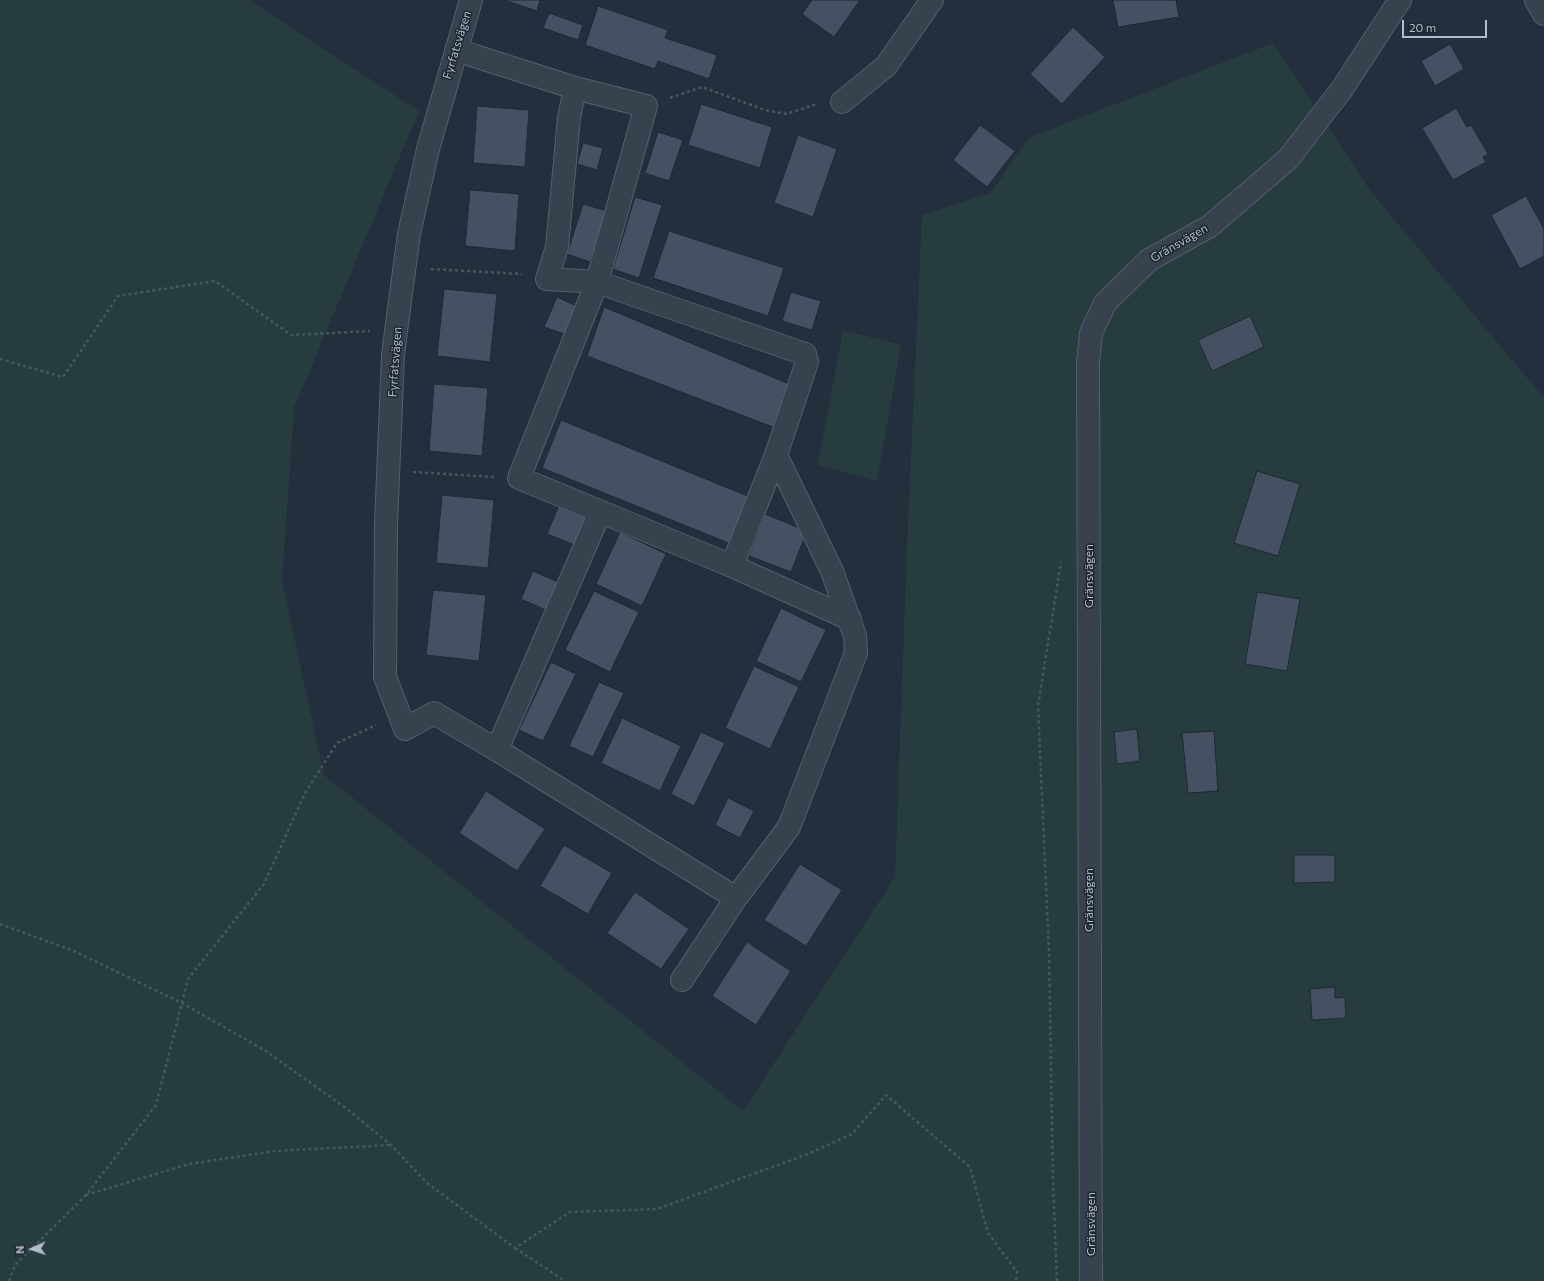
<!DOCTYPE html>
<html>
<head>
<meta charset="utf-8">
<style>
	body { margin:0 }
	#map { position:relative; width:1544px; height:1281px; overflow:hidden; background:#242f3e; font-family:Commissioner,sans-serif }
	canvas { display:block }
	.north { position:absolute; left:12px; top:1229px; width:40px; height:40px; -webkit-text-stroke:3px #1d2633; paint-order:stroke; rotate:267deg; font-size:11px; font-weight:700; line-height:16px; text-align:center; color:#b4bcc9 }
	.north::after { content:''; display:block; margin:auto; width:14px; height:18px; background:#b4bcc9; clip-path:polygon(50% 0,100% 100%,50% 72%,0 100%) }
	.scale { position:absolute; left:1402px; top:20px; width:85px; height:18px; box-sizing:border-box; border:2px solid #b4bcc9; border-top:0; padding-left:5px; font-size:12px; line-height:14px; white-space:nowrap; color:#b4bcc9; -webkit-text-stroke:3px #1d2633; paint-order:stroke }
</style>
</head>
<body>
<div id="map">
<canvas width="1544" height="1281"></canvas>
<div class="north">N</div>
<div class="scale">20 m</div>
</div>
<script>
const context = document.querySelector('canvas').getContext('2d');
context.lineJoin = 'round';
function paint(path, color) { context.fillStyle = color; context.fill(path, 'evenodd'); }
const shape = rows => new Path2D(rows.map(r => 'M' + r).join(''));
function stroke(path, color, width, dash) { context.strokeStyle = color; context.lineWidth = width; context.lineCap = dash ? 'butt' : 'round'; context.setLineDash(dash || []); context.stroke(path); }
function label(font, color, halo, rows, align = 'center') {
  context.font = font + ' Commissioner,sans-serif'; context.lineWidth = 3; context.setLineDash([]); context.textBaseline = 'middle'; context.strokeStyle = halo; context.fillStyle = color; for (const [text, x, y, turn = 0] of rows) {
    context.save(); context.translate(x, y); context.rotate((+turn || 0) * Math.PI / 180); context.textAlign = isNaN(turn) ? turn : align; if (halo) context.strokeText(text, 0, 0); context.fillText(text, 0, 0); context.restore();
  }
}
paint(shape([
	[0,0,249,0,419,111,294,408,282,581,324,775,743,1111,895,877,907,546,922,215,991,193,1028,138,1273,43,1371,192,1544,398,1544,1281,0,1281],
	[843,330,901,345,877,481,818,465]
]), '#263c3f');
const building = shape([
	[504,0,540,0,537,11,504,0],
	[812,0,860,0,834,37,802,14,812,0],
	[1113,0,1176,0,1179,17,1118,27,1113,0],
	[598,6,668,30,665,38,717,55,709,79,658,61,655,69,585,45,598,6],
	[549,13,583,25,578,40,543,28,549,13],
	[1073,27,1105,57,1062,104,1030,74,1073,27],
	[1450,44,1464,69,1435,86,1421,61,1450,44],
	[701,104,772,127,760,168,688,145,701,104],
	[477,106,529,110,525,167,473,163,477,106],
	[1456,108,1467,127,1471,125,1488,154,1483,157,1486,162,1453,180,1422,128,1456,108],
	[980,125,1015,151,987,187,953,160,980,125],
	[658,132,683,140,669,181,645,173,658,132],
	[798,135,837,149,813,217,774,203,798,135],
	[583,143,603,148,597,170,577,164,583,143],
	[470,190,519,194,515,251,465,246,470,190],
	[1526,196,1544,229,1544,256,1520,269,1491,215,1526,196],
	[635,197,662,205,639,278,613,269,635,197],
	[583,204,607,211,590,262,567,254,583,204],
	[669,231,784,268,768,316,653,278,669,231],
	[444,289,497,294,490,362,437,356,444,289],
	[791,292,821,301,812,330,782,321,791,292],
	[557,297,581,308,570,336,544,327,557,297],
	[604,307,794,386,778,429,587,356,604,307],
	[1250,316,1264,347,1212,371,1198,340,1250,316],
	[434,384,488,388,482,456,429,451,434,384],
	[561,420,750,497,731,544,542,468,561,420],
	[1257,471,1300,484,1278,556,1234,543,1257,471],
	[442,495,494,500,488,568,436,563,442,495],
	[559,505,586,517,575,545,547,534,559,505],
	[765,514,807,531,791,572,749,556,765,514],
	[620,532,666,554,642,606,596,584,620,532],
	[533,571,560,583,548,611,521,599,533,571],
	[433,590,486,595,479,661,426,655,433,590],
	[594,591,639,612,610,672,565,650,594,591],
	[1257,592,1300,599,1287,671,1245,664,1257,592],
	[781,608,826,630,801,682,756,661,781,608],
	[551,662,576,674,543,741,519,730,551,662],
	[754,666,799,687,770,749,725,728,754,666],
	[599,682,624,693,593,757,569,746,599,682],
	[622,718,681,746,660,791,601,763,622,718],
	[1137,729,1140,761,1117,764,1114,732,1137,729],
	[1214,731,1218,791,1188,793,1182,733,1214,731],
	[701,732,725,743,694,806,671,794,701,732],
	[486,791,545,829,517,871,459,833,486,791],
	[728,798,754,811,740,838,715,825,728,798],
	[564,845,612,873,588,914,540,886,564,845],
	[1294,855,1335,855,1335,882,1294,883,1294,855],
	[800,864,842,890,806,946,764,920,800,864],
	[635,892,689,929,661,969,607,933,635,892],
	[747,942,791,971,756,1025,712,996,747,942],
	[1335,987,1335,998,1345,997,1346,1018,1312,1020,1310,989,1335,987]
]);
paint(building, '#455162');
stroke(building, '#1f2835', 1);
const minor = shape([
	[471,0,428,149,409,234,396,331,393,356,386,524,385,677,405,729,434,713,497,750,736,898],
	[1536,0,1544,14],
	[456,50,575,88,646,106,597,282,519,478,732,566,850,619],
	[575,88,569,118,557,247,547,279,597,282,805,354,807,362,776,455,732,566],
	[842,102,886,66,932,0],
	[497,750,600,512],
	[682,980,736,898,789,827,856,653,855,636,832,571,776,455],
	[1091,1281,1088,364,1091,333,1105,303,1149,260,1210,226,1288,159,1342,89,1400,0]
]);
stroke(minor, '#565f6c', 24);
stroke(shape([
	[670,98,702,87,765,110,786,114,817,104],
	[431,269,522,274],
	[0,359,63,377,118,296,215,281,291,335,370,331],
	[413,472,494,477],
	[0,924,74,951,182,1003,266,1051,347,1109,391,1145,427,1183,515,1248,570,1212,657,1209,808,1154,852,1134,886,1095,970,1167,988,1233,1017,1272,1016,1281],
	[86,1195,189,1164,275,1151,390,1145],
	[515,1248,565,1281],
	[9,1281,15,1265,86,1195,156,1105,188,979,264,884,305,793,337,743,376,725],
	[1057,1281,1053,1182,1049,953,1038,706,1061,562]
]), '#44595c', 2.5, [3, 3]);
stroke(minor, '#38414e', 22);
label('12px', '#b4bcc9', '#1d2633', [
	["Fyrfatsvägen",457,45,-73],
	["Gränsvägen",1179,243,-30],
	["Fyrfatsvägen",395,362,-86],
	["Gränsvägen",1089,576,-90],
	["Gränsvägen",1089,900,-90],
	["Gränsvägen",1091,1224,-90]
]);
</script>
</body>
</html>
